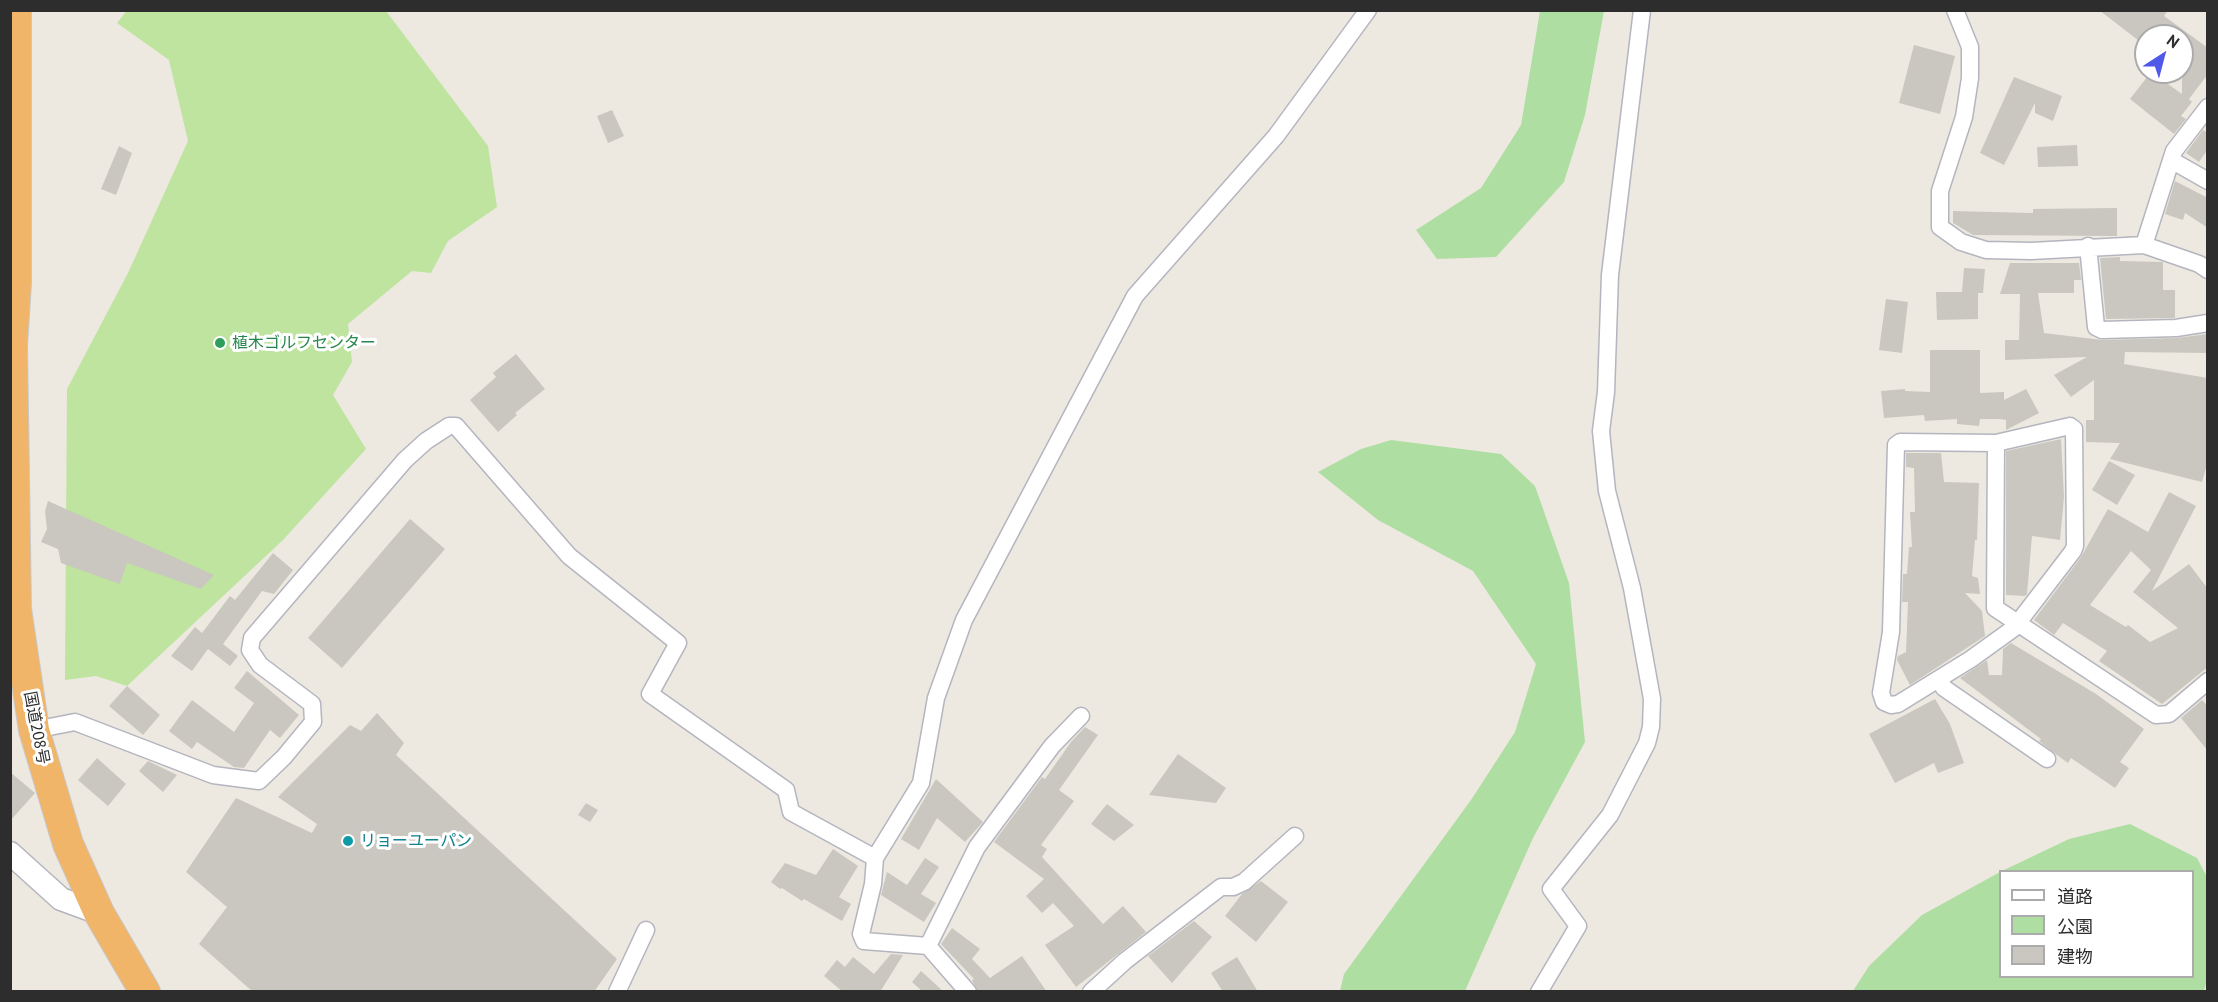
<!DOCTYPE html>
<html>
<head>
<meta charset="utf-8">
<style>
	body { margin:0 }
	#map { position:relative; width:2218px; height:1002px; overflow:hidden; background:#ede9e1; font-family:"PT Sans","Noto Sans JP",sans-serif }
	canvas { display:block }
	.frame { position:absolute; inset:0; border:12px solid #2d2d2d; pointer-events:none }
	.legend { position:absolute; left:1999px; top:870px; width:195px; height:108px; box-sizing:border-box; background:#fff; border:2px solid #ababab; margin:0; padding:8px 10px; list-style:none; font-size:18px; color:#2d2d2d }
	.legend li { display:flex; align-items:center; gap:12px; height:30px }
	.legend b { width:30px; border:2px solid #ababab }
	.north { position:absolute; left:2134px; top:24px; width:60px; height:60px; box-sizing:border-box; background:#fff; border:2px solid #ababab; border-radius:50%; rotate:36deg; font-size:16px; font-weight:700; line-height:24px; text-align:center; color:#2d2d2d }
	.north::after { content:''; display:block; margin:auto; width:21px; height:27px; background:#5058ea; clip-path:polygon(50% 0,100% 100%,50% 72%,0 100%) }
</style>
</head>
<body>
<div id="map">
<canvas width="2218" height="1002"></canvas>
<div class="frame"></div>
<ul class="legend">
<li><b style="height:8px;background:#fff"></b>道路</li>
<li><b style="height:16px;background:#afdea2"></b>公園</li>
<li><b style="height:16px;background:#c9c7bf"></b>建物</li>
</ul>
<div class="north">N</div>
</div>
<script>
const context = document.querySelector('canvas').getContext('2d');
context.lineJoin = 'round';
function paint(path, color) { context.fillStyle = color; context.fill(path, 'evenodd'); }
const shape = rows => new Path2D(rows.map(r => 'M' + r).join(''));
function stroke(path, color, width, dash) { context.strokeStyle = color; context.lineWidth = width; context.lineCap = dash ? 'butt' : 'round'; context.setLineDash(dash || []); context.stroke(path); }
function label(font, color, halo, rows, align = 'center') {
  context.font = font + ' "PT Sans","Noto Sans JP",sans-serif'; context.lineWidth = 6; context.setLineDash([]); context.textBaseline = 'middle'; context.strokeStyle = halo; context.fillStyle = color; for (const [text, x, y, turn = 0] of rows) {
    context.save(); context.translate(x, y); context.rotate((+turn || 0) * Math.PI / 180); context.textAlign = isNaN(turn) ? turn : align; if (halo) context.strokeText(text, 0, 0); context.fillText(text, 0, 0); context.restore();
  }
}
paint(shape([
	[1540,11,1604,11,1585,115,1564,182,1496,257,1437,259,1416,230,1481,188,1521,125],
	[1391,440,1501,454,1535,486,1569,583,1585,742,1533,838,1465,991,1340,991,1344,974,1471,800,1515,732,1536,664,1473,571,1378,520,1318,472,1361,449],
	[2130,824,2197,858,2207,877,2208,975,2204,991,1853,991,1869,966,1922,915,2000,872,2000,976,2192,976,2192,872,2002,871,2069,839]
]), '#afdea2');
paint(shape([
	[127,10,386,11,488,146,497,207,448,241,431,273,412,271,348,324,352,362,333,395,366,449,283,540,127,686,96,676,65,680,67,389,128,273,188,141,169,60,117,23]
]), '#bee49f');
paint(shape([
	[2099,10,2168,10,2164,16,2208,48,2208,74,2189,99,2192,102,2181,116,2186,119,2174,134,2130,99,2151,72,2182,94,2182,36,2146,36,2143,44],
	[1914,45,1955,56,1940,114,1899,103],
	[2014,77,2062,96,2053,121,2035,113,2035,103,2004,165,1980,153],
	[612,110,624,136,608,143,597,116],
	[2203,130,2208,133,2208,149,2199,162,2186,153],
	[2077,145,2078,166,2038,167,2037,147],
	[119,146,132,153,116,195,101,189],
	[2175,181,2208,198,2208,228,2185,213,2183,220,2165,214],
	[2117,208,2117,236,1973,235,1953,223,1953,211,2033,213,2033,209],
	[2120,257,2120,261,2163,262,2163,290,2175,290,2175,318,2106,319,2100,258],
	[2010,263,2079,263,2081,280,2074,280,2074,293,2038,293,2044,333,2102,340,2176,338,2208,334,2208,353,2125,352,2124,364,2208,378,2208,461,2202,482,2110,459,2120,443,2086,442,2086,420,2094,420,2094,380,2071,397,2054,375,2087,357,2005,360,2005,340,2019,340,2020,294,2000,294],
	[1964,268,1985,269,1983,293,1978,293,1978,319,1937,320,1936,292,1962,292],
	[1886,299,1908,302,1902,353,1879,350],
	[1930,350,1980,350,1980,393,2004,392,2004,400,2026,389,2039,413,2006,430,2006,420,2000,419,1980,419,1979,426,1957,424,1957,419,1925,421,1924,415,1884,418,1881,391,1905,389,1905,391,1930,392],
	[516,354,545,389,515,413,517,415,498,432,470,400,496,377,493,373],
	[2061,439,2064,497,2060,540,2032,536,2027,594,2025,596,2006,595,2006,451],
	[1906,453,1941,453,1944,482,1979,483,1977,540,1975,540,1972,576,1978,578,1980,594,1965,593,1982,611,1985,636,1910,685,1897,660,1898,656,1906,652,1908,602,1902,602,1903,574,1907,574,1909,547,1912,547,1910,512,1915,512,1914,468,1906,467],
	[2109,461,2135,475,2117,505,2092,490],
	[2169,492,2196,506,2152,591,2189,564,2208,589,2208,667,2162,704,2099,661,2107,651,2063,623,2054,635,2034,620,2081,557,2108,509,2148,532],
	[2131,551,2151,570,2133,592,2178,628,2150,642,2128,625,2126,627,2090,605],
	[48,501,214,575,201,589,127,563,120,584,61,563,58,549,41,542,47,529,45,511],
	[410,519,445,549,342,668,308,638],
	[273,553,293,570,274,594,262,591,223,644,238,656,230,666,208,649,192,671,171,656,195,627,202,633,230,596,235,600],
	[2011,643,2096,694,2144,729,2120,762,2129,768,2115,788,2071,758,2068,763,2057,755,2039,741,2041,739,1960,678,1987,660,1989,675,2002,675,2003,649],
	[247,671,299,715,280,738,270,730,244,768,234,767,197,742,192,749,169,731,192,700,234,732,254,703,234,688],
	[127,686,160,715,143,735,109,706],
	[1935,699,1950,724,1964,763,1938,773,1934,763,1895,783,1869,734],
	[2202,700,2208,706,2208,751,2181,718],
	[377,713,404,743,396,755,617,959,594,992,253,992,199,944,227,907,186,872,236,798,312,833,317,824,278,797,350,725,361,731],
	[1085,727,1098,735,1059,790,1074,801,1041,845,1047,849,1042,857,1103,924,1123,906,1146,932,1076,987,1045,945,1074,926,1053,903,1042,913,1026,896,1044,879,994,842,1042,777,1045,779,1071,742],
	[1178,754,1226,788,1216,803,1149,795],
	[97,758,126,784,108,806,78,780],
	[148,761,177,775,163,792,139,771],
	[10,772,35,793,10,821],
	[936,779,983,822,965,842,937,818,919,850,901,839],
	[586,803,598,810,590,822,578,815],
	[1107,804,1134,825,1114,841,1091,824],
	[833,849,858,866,839,897,851,904,842,921,804,899,802,901,782,888,780,889,771,882,785,863,816,875],
	[925,858,939,867,921,894,936,903,924,922,881,895,887,872,907,885],
	[1261,881,1288,902,1256,942,1225,916,1242,894],
	[1194,921,1212,937,1172,983,1148,956],
	[952,928,980,949,972,959,990,978,1022,956,1047,992,978,992,972,980,974,979,941,944],
	[891,954,903,955,880,992,843,992,824,976,837,960,845,967,853,957,874,974],
	[1237,957,1258,992,1223,992,1211,973],
	[921,971,944,992,923,992,912,982]
]), '#c9c7bf');
const street = shape([
	[1955,10,1970,47,1970,78,1964,117,1940,191,1940,227,1961,242,1986,250,2031,251,2144,245,2199,264,2208,270],
	[2171,160,2208,181],
	[2144,245,2174,151,2208,107],
	[2088,246,2096,327,2102,330,2176,328,2208,323],
	[2070,426,2074,429,2075,546,2073,551,2014,628,1971,659,1898,704,1891,705,1884,702,1881,693,1891,632,1896,445,1900,442,1996,443,2070,426],
	[1996,443,1995,608,2156,715,2169,714,2208,681],
	[1939,679,1944,688,2047,759],
	[34,730,75,722,213,775,259,781,284,757,313,722,312,704,260,665,250,650,252,638,405,460,426,441,449,426,456,426,569,556,678,643,650,694,786,790,791,812,875,858],
	[928,946,977,847,1052,746,1081,716],
	[617,992,646,930],
	[968,992,928,946,864,941,861,934,873,884,875,858,921,783,936,698,964,620,1135,296,1276,136,1368,10],
	[1091,992,1125,961,1221,887,1233,887,1244,882,1295,836],
	[1539,992,1578,926,1551,889,1610,815,1647,743,1651,727,1652,699,1632,588,1607,491,1601,431,1606,392,1610,275,1642,10]
]);
const secondary = shape([
	[10,853,61,899,99,913]
]);
const highway = shape([
	[16,10,16,283,12,345,16,609,34,730,68,844,99,913,145,992]
]);
stroke(street, '#b4b5bf', 19);
stroke(secondary, '#b4b5bf', 25);
stroke(highway, '#c8c8c8', 32);
stroke(street, '#fff', 16);
stroke(secondary, '#fff', 22);
stroke(highway, '#f0b568', 30);
for (const [x, y, r, color] of [
	[220,343,6,"#2e9e5b"],
	[348,841,6,"#0f9aa8"]
]) { const dot = new Path2D(); dot.arc(x, y, r, 0, 2 * Math.PI); context.fillStyle = color; context.fill(dot); stroke(dot, '#fff', 2); }
label('16px', '#27864d', '#fff', [
	["植木ゴルフセンター",232,343]
], 'left');
label('16px', '#2d2d2d', '#fff', [
	["国道208号",36,728,79]
]);
label('16px', '#0d838f', '#fff', [
	["リョーユーパン",360,841]
], 'left');
</script>
</body>
</html>
